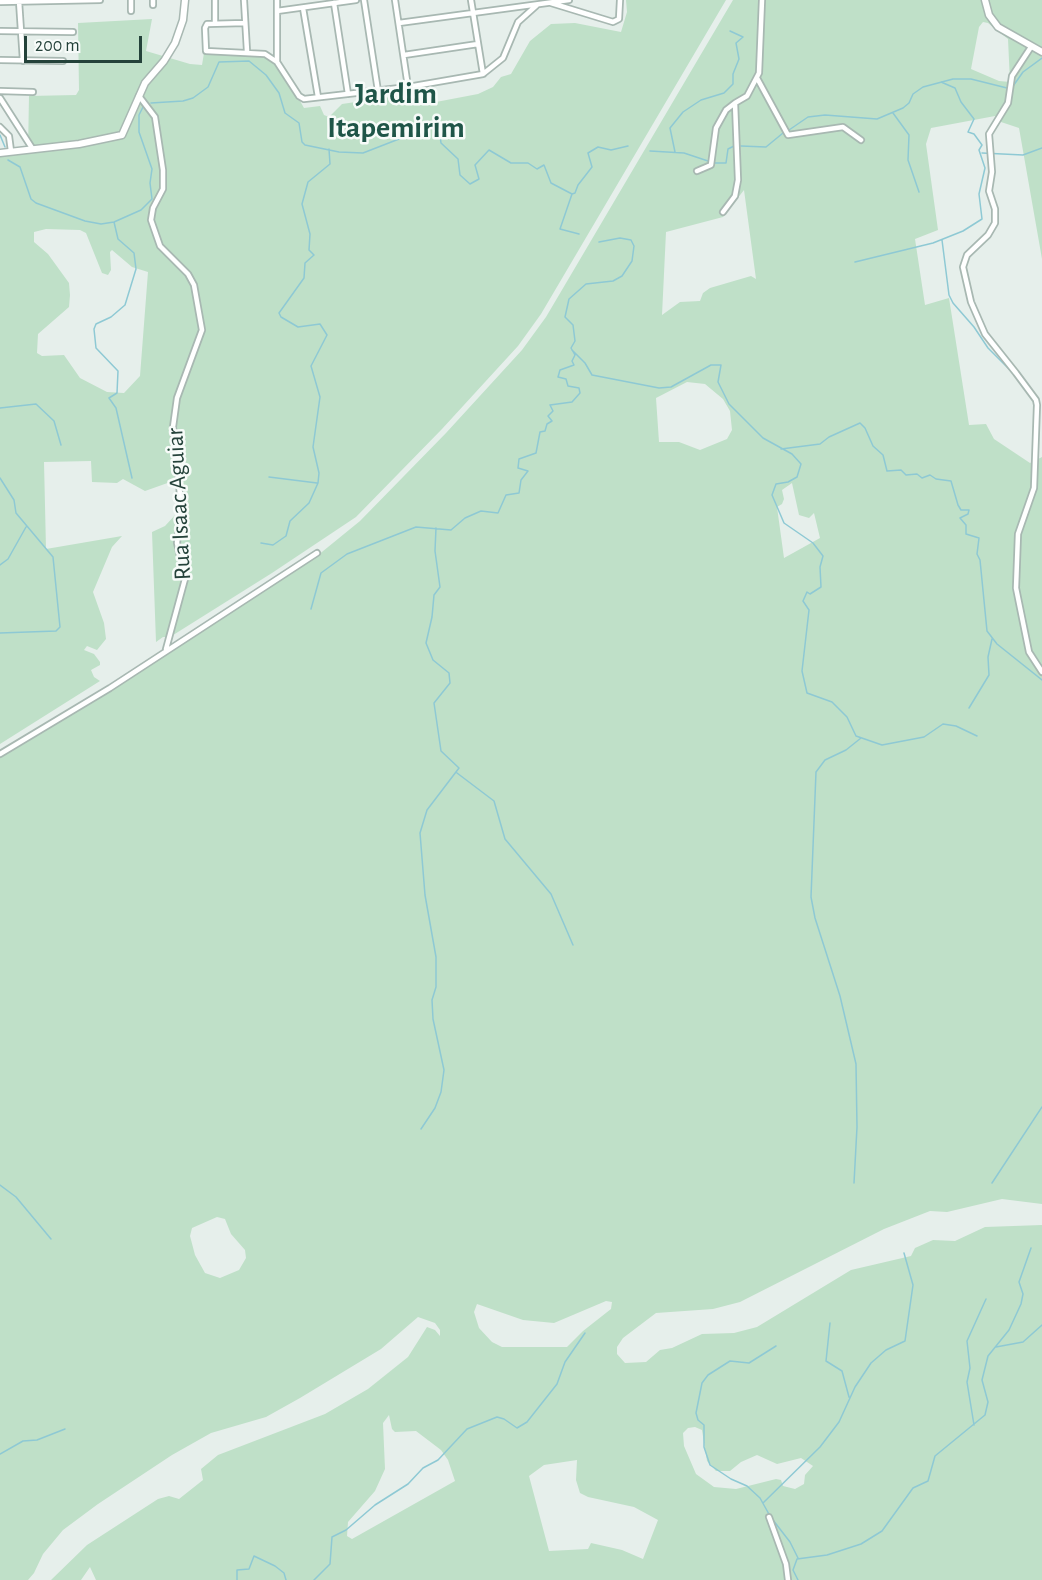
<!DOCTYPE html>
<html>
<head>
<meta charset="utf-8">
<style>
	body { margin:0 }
	#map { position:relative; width:1042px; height:1580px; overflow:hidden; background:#e6efeb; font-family:"Alegreya Sans",sans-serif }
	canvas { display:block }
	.scale { position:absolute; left:24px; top:36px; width:118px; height:27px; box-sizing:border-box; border:3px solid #24423a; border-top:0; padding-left:8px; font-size:18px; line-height:21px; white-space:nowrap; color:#24423a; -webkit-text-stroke:4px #f7fbf9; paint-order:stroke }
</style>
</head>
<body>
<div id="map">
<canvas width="1042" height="1580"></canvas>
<div class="scale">200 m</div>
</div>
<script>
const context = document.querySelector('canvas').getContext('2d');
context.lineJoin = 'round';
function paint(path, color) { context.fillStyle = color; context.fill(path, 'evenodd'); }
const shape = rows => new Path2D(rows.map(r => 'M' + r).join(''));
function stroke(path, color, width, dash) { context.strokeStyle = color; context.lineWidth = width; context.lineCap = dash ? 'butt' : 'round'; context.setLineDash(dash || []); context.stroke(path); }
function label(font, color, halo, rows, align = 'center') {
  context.font = font + ' "Alegreya Sans",sans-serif'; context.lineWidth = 5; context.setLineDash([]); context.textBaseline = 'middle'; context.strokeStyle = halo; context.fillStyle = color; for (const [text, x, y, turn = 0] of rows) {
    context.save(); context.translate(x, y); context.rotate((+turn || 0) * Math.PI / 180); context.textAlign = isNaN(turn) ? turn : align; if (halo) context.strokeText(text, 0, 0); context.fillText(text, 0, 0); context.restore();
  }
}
paint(shape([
	[626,0,726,0,541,314,518,346,442,429,356,517,272,573,170,637,163,637,156,642,152,532,165,526,176,514,180,502,176,480,145,491,123,479,117,483,92,482,91,461,44,462,46,549,122,536,112,547,93,592,104,623,106,639,97,650,87,646,84,650,94,654,100,662,100,665,91,670,94,677,100,681,0,744,0,155,28,150,29,96,76,95,79,90,78,23,152,19,146,51,190,64,202,65,204,53,243,52,265,55,287,78,304,108,320,106,324,115,329,117,342,104,404,95,423,102,436,102,478,94,493,87,501,77,511,74,530,41,551,24,575,23,621,32,627,12],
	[46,229,80,230,86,233,102,273,108,275,111,270,110,252,112,250,132,267,148,272,140,376,124,393,107,392,80,378,64,355,42,356,37,353,38,334,69,307,70,295,69,283,48,254,34,242,34,232],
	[733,0,1042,0,1042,259,1019,128,1001,122,995,116,931,128,926,144,938,230,915,239,925,305,949,298,969,425,986,424,994,439,1030,463,1042,457,1042,1204,1002,1199,947,1212,930,1211,884,1229,740,1302,713,1309,656,1313,623,1338,617,1347,617,1354,625,1363,646,1362,660,1350,672,1348,702,1334,734,1333,757,1327,851,1270,911,1256,915,1248,933,1240,955,1241,985,1227,1042,1225,1042,1580,96,1580,90,1567,81,1580,51,1580,87,1545,158,1499,169,1496,179,1499,203,1480,201,1469,218,1455,325,1414,368,1389,408,1357,427,1327,435,1330,440,1336,440,1330,435,1323,418,1317,381,1349,300,1398,266,1417,211,1433,172,1455,98,1504,63,1530,43,1554,34,1573,28,1580,0,1580,0,757,95,701,317,556,360,521,446,433,522,350,546,317],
	[983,22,988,23,1008,39,1010,82,999,81,971,69,979,27],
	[744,190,756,279,751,276,710,288,703,293,700,301,680,302,662,315,666,232,723,217],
	[687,382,705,384,723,399,730,411,732,430,727,439,700,450,679,442,659,442,656,398],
	[792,483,799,515,809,518,814,513,820,538,784,558,777,507,782,504,784,499,782,490],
	[217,1217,225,1219,231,1234,245,1250,246,1258,239,1270,220,1278,205,1273,195,1255,190,1236,192,1228],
	[606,1301,612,1302,611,1309,583,1331,567,1347,502,1347,492,1342,479,1328,474,1312,477,1304,523,1320,554,1323],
	[389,1415,392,1429,395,1432,416,1431,441,1450,448,1460,455,1481,352,1539,347,1536,348,1522,375,1491,385,1469,383,1423],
	[695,1427,702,1430,707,1461,716,1471,730,1471,741,1462,757,1455,777,1464,801,1458,813,1466,805,1475,804,1484,795,1489,783,1486,781,1480,776,1479,736,1489,714,1487,696,1474,684,1446,683,1433,688,1428],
	[577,1460,576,1480,580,1493,588,1497,634,1507,658,1520,643,1559,622,1550,591,1543,588,1549,549,1551,529,1476,544,1465]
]), '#bfe0c8');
stroke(shape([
	[151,103,183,101,193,98,208,87,219,62,249,61,266,75,279,93,285,113,299,123,302,142,305,145,339,152,363,153,435,125,439,129,441,143,458,159,460,175,470,184,479,179,475,165,489,150,511,163,528,163,537,169,544,165,551,183,572,194],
	[893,113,909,135,908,160,919,192],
	[789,130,808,117,825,115,877,119,903,108,909,103,913,94,923,87,953,79,971,79,1011,89,1023,72,1042,58],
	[0,135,5,147],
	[741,146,766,147,783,133],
	[650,151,684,153,708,161],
	[675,152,670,128,683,112,701,100,724,93,733,84,733,74,739,59,736,43,743,37,730,31],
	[982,153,1023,155,1042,148],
	[8,160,20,167,31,199,36,203,85,221,101,224,114,222,141,210,152,199,150,183,152,169,139,132,139,115,143,107],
	[715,163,726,163,728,149,734,146],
	[114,222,118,239,134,253,136,269,125,305,111,317,96,324,94,329,96,348,118,371,117,393,109,398,116,408,132,478],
	[579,234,560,229,572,194,575,193,578,185,592,167,588,153,598,147,611,150,628,146],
	[942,240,949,295,953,303,974,327,988,348,1013,373],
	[855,262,933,243,963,231,982,219,979,194,985,168,979,150,982,145,974,134,968,132,974,119,961,102,955,88,941,82],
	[572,350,585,363,592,375,659,388,671,387,711,365,721,365,718,382,729,404,763,438,792,454,801,464,797,477,788,482,776,484,772,495,784,523,813,543,823,556,820,567,821,587,810,594,807,592,803,601,809,610,802,671,807,693,832,702,847,717,856,736,882,745,924,737,943,724,956,726,977,736],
	[0,408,36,404,54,421,61,445],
	[781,449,820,444,829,437,860,423,865,428,873,446,883,455,887,471,901,470,906,475,917,474,922,478,930,475,936,479,951,481,958,505,961,510,969,510,968,514,960,518,966,525,966,534,979,538,977,554,980,560,987,631,997,644,1042,680],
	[269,477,317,483],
	[0,478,14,500,16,513,53,557,60,627,56,631,0,633],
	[261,543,273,545,286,536,290,521,309,503,318,483,319,473,313,447,320,397,311,366,327,335,320,324,298,327,281,317,279,313,304,278,305,263,314,255,309,250,310,234,302,204,308,182,330,164,329,149],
	[0,565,8,559,26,527],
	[311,609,321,573,347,554,416,527,451,530,465,518,481,511,498,513,506,495,519,493,521,480,528,471,518,468,519,459,536,453,540,432,545,431,547,424,552,421,548,416,553,411,550,405,572,402,580,393,579,388,568,386,566,379,558,377,560,370,574,365,572,361,575,355,571,348,575,341,573,325,565,317,569,299,586,284,613,281,622,276,632,261,634,246,631,240,620,238,599,242],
	[969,708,989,675,988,657,992,639],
	[457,773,494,801,505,839,551,894,573,945],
	[421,1129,435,1108,441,1092,444,1070,433,1019,432,1000,436,987,436,957,425,895,420,833,427,810,459,768,441,751,434,703,450,683,449,673,433,660,426,643,432,617,434,595,440,587,435,551,436,528],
	[854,1183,857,1127,856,1064,840,996,815,918,811,897,816,772,825,760,846,750,861,738],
	[992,1183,1042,1107],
	[0,1185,16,1197,51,1239],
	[830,1323,826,1361,842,1371,849,1397],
	[996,1347,1023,1342,1042,1325],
	[974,1425,967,1382,970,1368,967,1341,986,1299],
	[0,1454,23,1441,37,1440,65,1429],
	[763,1503,820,1447,839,1422,855,1387,871,1363,886,1350,905,1341,913,1285,904,1253],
	[770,1516,760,1498,747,1486,731,1479,710,1465,704,1447,704,1425,698,1420,696,1413,702,1383,708,1375,730,1361,749,1363,776,1346],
	[773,1520,790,1542,798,1558],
	[237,1580,237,1570,249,1569,254,1556,275,1566,284,1573,286,1580],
	[314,1580,330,1564,332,1537,346,1530,375,1505,408,1484,423,1468,438,1460,467,1429,497,1417,504,1419,517,1428,527,1422,557,1384,565,1362,585,1333],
	[798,1580,793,1570,797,1559,827,1555,861,1544,882,1531,913,1488,928,1481,935,1456,985,1415,988,1402,982,1380,988,1356,1009,1330,1021,1304,1023,1294,1019,1282,1031,1248]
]), '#8ec9d4', 1.5);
const minor = shape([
	[131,0,131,11],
	[215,0,215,23],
	[244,0,247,51],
	[277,0,277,62],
	[364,0,378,91],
	[395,0,408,87],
	[471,0,483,74],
	[19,1,23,61],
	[0,2,100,0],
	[334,3,348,94],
	[551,3,613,22,619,19,620,0],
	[153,5,153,0],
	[303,8,318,97],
	[277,11,356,0],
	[245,23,207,24,205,28,206,51,265,54,277,62,299,96,304,99,408,87,483,74,503,58,518,22,537,5],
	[399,23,569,0],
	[0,31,73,32],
	[1031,47,1012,76,1008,103,989,134,992,172,989,191,995,209,995,223,988,235,967,255,963,267,971,302,985,334,1016,373,1036,400,1037,405,1034,488,1018,534,1016,588,1029,652,1042,672],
	[404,55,478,44],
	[0,60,63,61],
	[757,78,788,135,843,127,861,140],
	[0,91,33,92],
	[139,96,155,117,163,170,163,189,153,208,151,220,160,246,188,274,194,285,202,330,177,398,173,427,181,504,177,543,185,579,166,649],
	[0,98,32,148],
	[0,127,9,136,11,151],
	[697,171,711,165,716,128,726,110,735,103],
	[723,212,735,196,738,180,735,103,747,96,759,73,762,0],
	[0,754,110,688,317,553],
	[769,1517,786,1564,788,1580]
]);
const tertiary = shape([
	[985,0,989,15,998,27,1042,52],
	[0,153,79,144,122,135,145,83,164,61,175,43,183,20,185,0]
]);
stroke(minor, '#a8b8b2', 8);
stroke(tertiary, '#a8b8b2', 9);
stroke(minor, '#fff', 4.5);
stroke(tertiary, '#fff', 6);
label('24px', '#24423a', '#f7fbf9', [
	["Rua Isaac Aguiar",179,504,-93]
]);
label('bold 30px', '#1f5548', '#f7fbf9', [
	["Jardim",396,94],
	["Itapemirim",396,128]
]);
</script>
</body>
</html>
